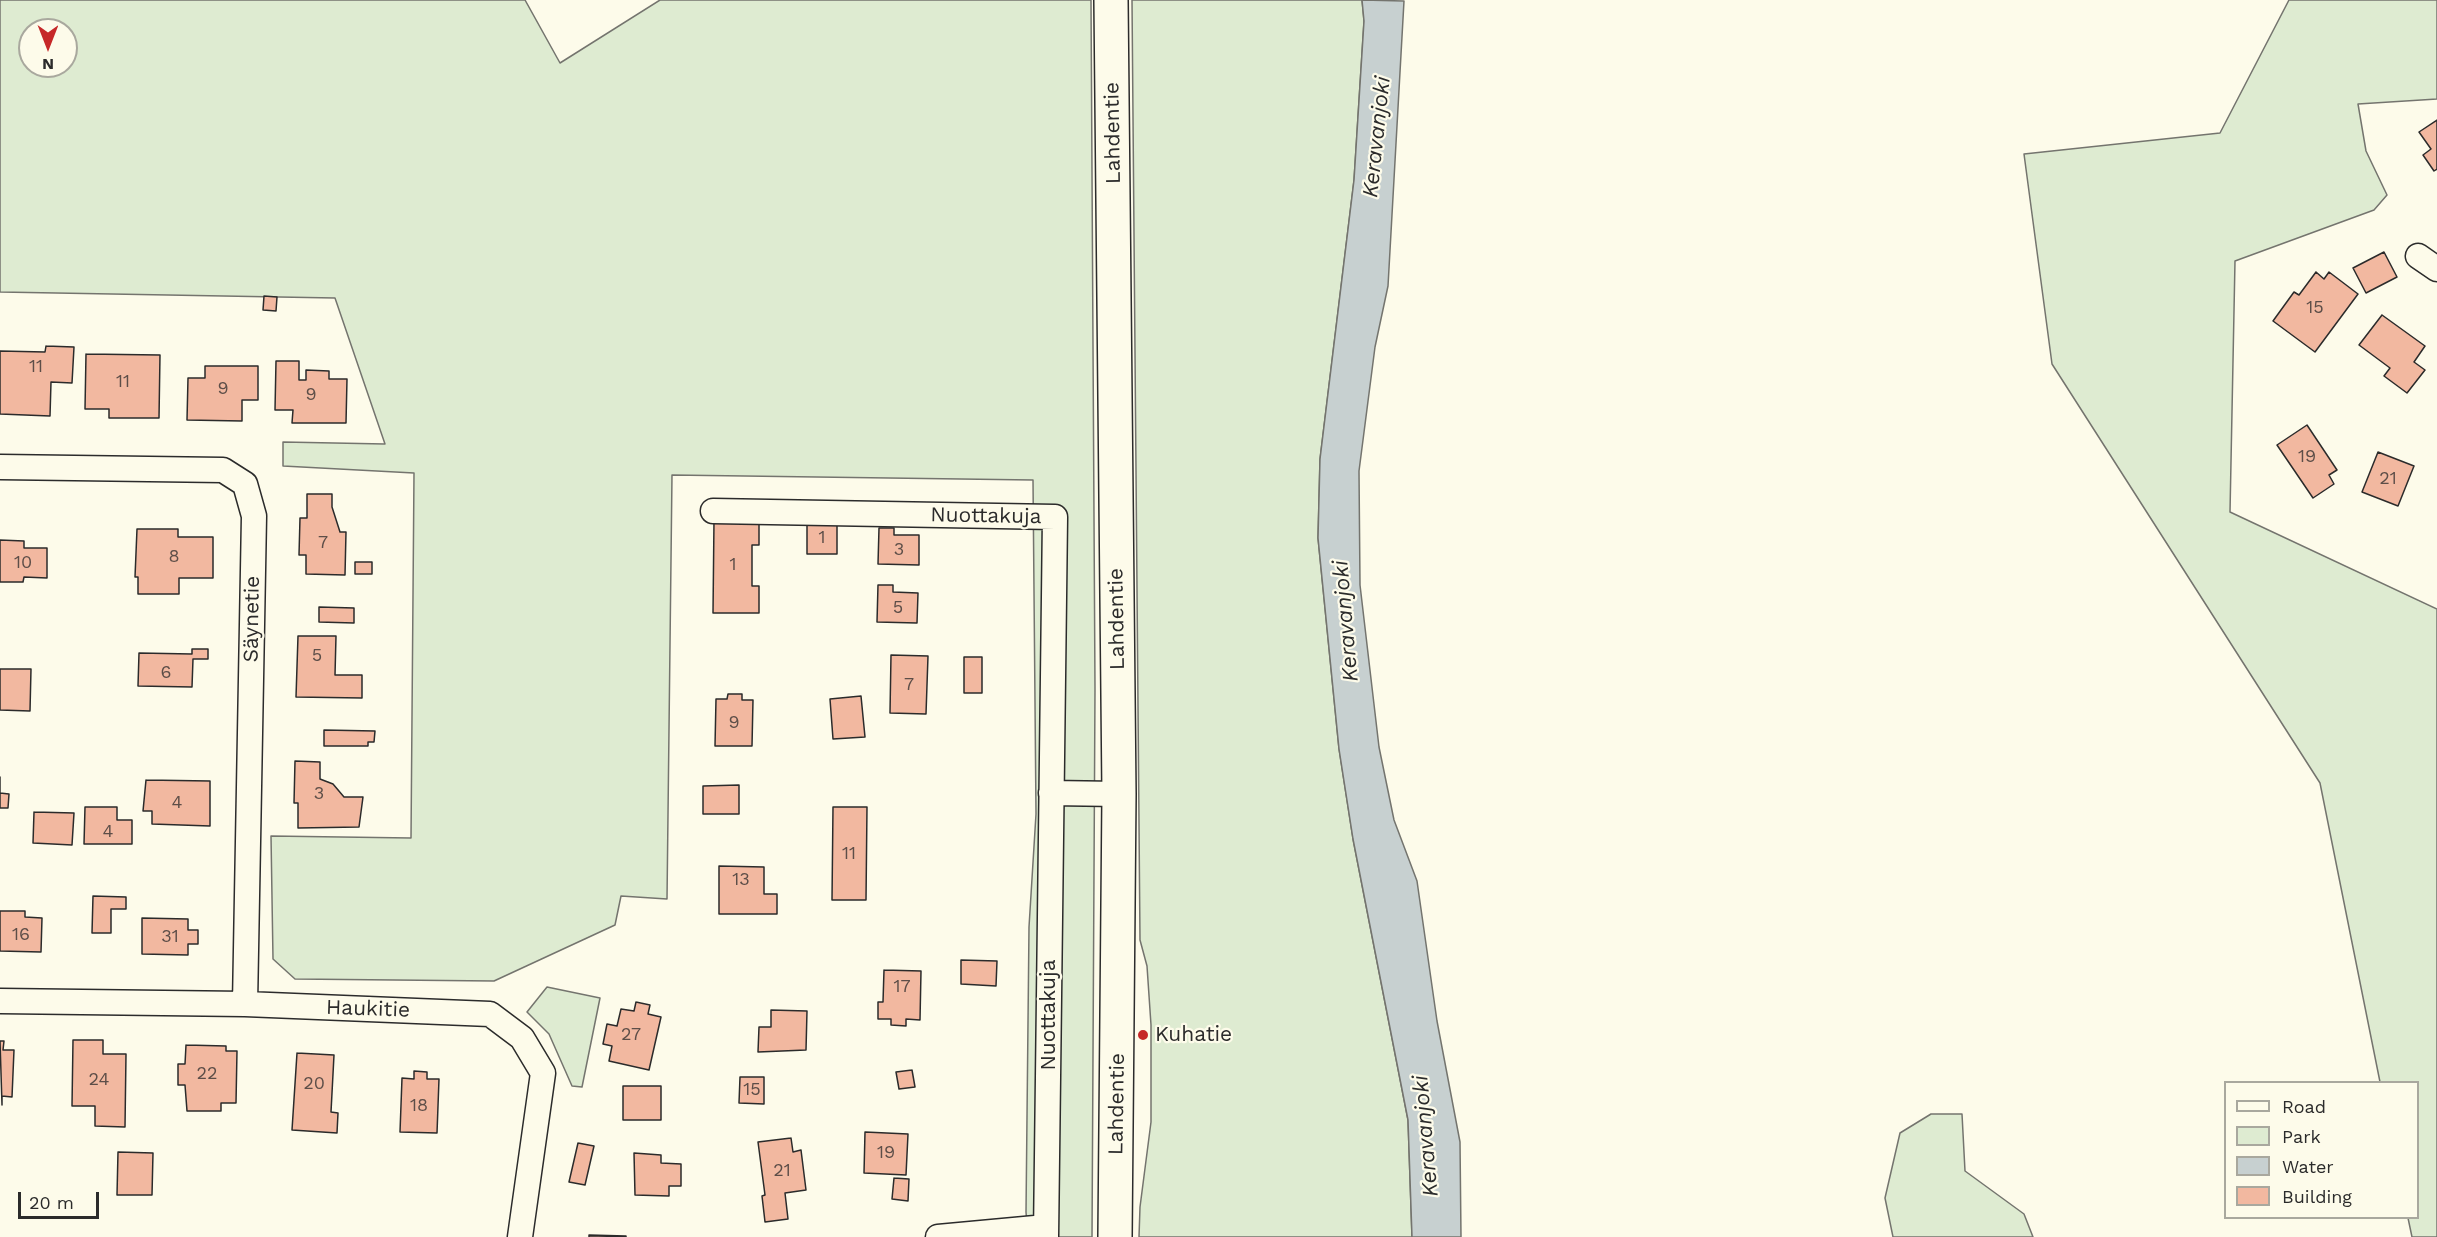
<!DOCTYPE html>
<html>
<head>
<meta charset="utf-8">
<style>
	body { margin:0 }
	#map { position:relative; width:2437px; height:1237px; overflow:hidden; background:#fdfbea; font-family:"Work Sans",sans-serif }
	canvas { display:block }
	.legend { position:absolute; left:2224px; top:1081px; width:195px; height:138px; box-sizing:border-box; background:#fdfbea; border:2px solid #a9a89e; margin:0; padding:8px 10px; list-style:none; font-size:18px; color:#2b2b2b }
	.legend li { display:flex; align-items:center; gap:12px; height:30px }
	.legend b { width:30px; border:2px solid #a9a89e }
	.north { position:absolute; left:18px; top:18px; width:60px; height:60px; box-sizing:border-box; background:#fdfbea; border:2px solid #a9a89e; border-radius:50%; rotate:180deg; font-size:16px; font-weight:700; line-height:24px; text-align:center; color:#2b2b2b }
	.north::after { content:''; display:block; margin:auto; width:21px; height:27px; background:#c62828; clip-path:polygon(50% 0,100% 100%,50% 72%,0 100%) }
	.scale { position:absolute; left:18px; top:1192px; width:81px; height:27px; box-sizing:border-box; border:3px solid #2b2b2b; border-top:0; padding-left:8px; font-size:18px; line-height:21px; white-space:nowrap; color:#2b2b2b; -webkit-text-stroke:4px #fdfbea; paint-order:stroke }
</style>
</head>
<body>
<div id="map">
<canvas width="2437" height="1237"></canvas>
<ul class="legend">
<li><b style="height:8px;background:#fdfbea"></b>Road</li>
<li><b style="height:16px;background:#deebd1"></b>Park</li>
<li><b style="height:16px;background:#c7d0d0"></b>Water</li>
<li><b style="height:16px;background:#f2b8a0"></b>Building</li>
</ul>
<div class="north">N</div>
<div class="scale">20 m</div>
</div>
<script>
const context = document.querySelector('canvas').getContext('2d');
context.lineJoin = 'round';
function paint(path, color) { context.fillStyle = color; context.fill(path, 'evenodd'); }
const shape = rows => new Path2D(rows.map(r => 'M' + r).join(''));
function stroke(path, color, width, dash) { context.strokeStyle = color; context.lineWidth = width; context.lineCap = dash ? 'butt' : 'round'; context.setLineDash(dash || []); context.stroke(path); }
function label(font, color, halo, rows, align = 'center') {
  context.font = font + ' "Work Sans",sans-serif'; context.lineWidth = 4.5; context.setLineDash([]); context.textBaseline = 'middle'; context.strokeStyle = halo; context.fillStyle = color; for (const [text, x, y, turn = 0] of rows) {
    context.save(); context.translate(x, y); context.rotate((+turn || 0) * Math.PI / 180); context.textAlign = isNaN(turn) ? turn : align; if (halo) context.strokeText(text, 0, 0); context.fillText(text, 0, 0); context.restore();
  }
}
const green = shape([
	[0,0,525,0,560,63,660,0,1091,0,1095,689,1092,1237,1028,1237,1026,1212,1029,927,1036,814,1033,480,672,475,667,899,621,896,615,925,494,981,295,979,273,959,271,836,411,838,414,473,283,466,283,442,385,444,335,298,0,292,0,0],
	[30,30,66,30,66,66,30,66,30,30],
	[1132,0,1362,0,1364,21,1354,180,1320,459,1318,538,1339,749,1353,839,1408,1120,1412,1237,1139,1237,1140,1207,1151,1122,1151,1025,1147,966,1140,940,1132,0],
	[2289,0,2437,0,2437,99,2358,104,2366,151,2387,195,2374,210,2235,261,2230,512,2437,609,2437,1237,2412,1237,2408,1218,2418,1218,2418,1082,2380,1082,2320,783,2052,364,2024,154,2220,133,2289,0],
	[547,987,600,998,582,1087,572,1086,549,1034,527,1012,547,987],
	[1931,1114,1962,1114,1965,1171,2024,1214,2033,1237,1893,1237,1885,1198,1900,1133,1931,1114]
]);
paint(green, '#deebd1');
stroke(green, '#74746e', 1.5);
const water = shape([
	[1362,0,1404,1,1388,286,1375,347,1359,471,1360,585,1379,747,1394,820,1417,881,1437,1021,1460,1142,1461,1237,1412,1237,1408,1120,1353,839,1339,749,1318,538,1320,459,1354,180,1364,21,1362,0]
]);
paint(water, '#c7d0d0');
stroke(water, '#74746e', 1.5);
const building = shape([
	[2437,120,2437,169,2434,171,2423,155,2431,149,2419,132,2437,120],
	[2384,252,2397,277,2366,293,2353,268,2384,252],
	[2316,272,2324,279,2329,272,2358,294,2315,352,2273,321,2294,292,2299,295,2316,272],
	[264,296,277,297,276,311,263,310,264,296],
	[2382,315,2425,346,2414,362,2425,370,2407,393,2384,376,2390,368,2359,345,2382,315],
	[46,346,74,347,72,383,51,382,50,416,0,414,0,351,45,352,46,346],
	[86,354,160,355,159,418,109,418,109,409,85,409,86,354],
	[276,361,299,361,299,380,306,380,306,370,329,371,329,379,347,379,346,423,292,423,293,410,275,410,276,361],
	[205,366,258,366,258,400,242,400,242,421,187,420,188,378,205,378,205,366],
	[2307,425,2337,470,2329,475,2334,484,2313,498,2277,445,2307,425],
	[2378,452,2414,466,2398,506,2362,492,2378,452],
	[307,494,332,494,332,507,340,532,346,532,345,575,306,574,306,555,299,555,300,518,307,518,307,494],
	[714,520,759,521,759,545,752,545,752,586,759,586,759,613,713,613,714,520],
	[807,521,837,521,837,554,807,554,807,521],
	[879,528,894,528,894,535,919,535,919,565,878,564,879,528],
	[137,529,178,529,178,537,213,537,213,578,179,578,179,594,138,594,138,577,135,577,137,529],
	[0,540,24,541,24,548,47,548,47,578,24,577,23,582,0,582,0,540],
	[355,562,372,562,372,574,355,574,355,562],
	[878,585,893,585,893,592,918,593,917,623,877,622,878,585],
	[319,607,354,608,354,623,319,622,319,607],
	[298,636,336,636,335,675,362,675,362,698,296,697,298,636],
	[192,649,208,649,208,659,193,659,192,687,138,686,139,653,192,654,192,649],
	[891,655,928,656,926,714,890,713,891,655],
	[964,657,982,657,982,693,964,693,964,657],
	[0,669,31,669,30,711,0,710,0,669],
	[728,694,742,694,742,700,753,700,752,746,715,746,716,699,727,699,728,694],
	[861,696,865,737,833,739,830,699,861,696],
	[324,730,375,731,374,742,368,742,368,746,324,746,324,730],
	[295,761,320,762,320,779,333,784,344,797,363,797,359,827,298,828,298,803,294,803,295,761],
	[0,777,0,793,9,794,8,808,0,808,0,777],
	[146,780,210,781,210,826,152,824,152,811,143,811,146,780],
	[739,785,739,814,703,814,703,786,739,785],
	[85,807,117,807,117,820,132,820,132,844,84,844,85,807],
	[833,807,867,807,866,900,832,900,833,807],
	[34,812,74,813,72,845,33,843,34,812],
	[719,866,764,867,764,894,777,894,777,914,719,914,719,866],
	[93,896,126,897,126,909,111,909,111,933,92,933,93,896],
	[0,911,25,911,25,917,42,918,41,952,0,951,0,911],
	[142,918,188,919,188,930,198,930,198,944,188,944,188,955,142,954,142,918],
	[961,960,997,961,996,986,961,984,961,960],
	[884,970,921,971,920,1020,906,1019,906,1026,891,1025,891,1019,878,1019,878,1002,883,1002,884,970],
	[636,1002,650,1005,648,1014,661,1017,649,1070,609,1061,612,1046,603,1044,607,1024,617,1026,621,1009,634,1011,636,1002],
	[771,1010,807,1011,806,1050,758,1052,759,1027,771,1027,771,1010],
	[73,1040,103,1040,103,1054,126,1054,125,1127,95,1126,95,1106,72,1106,73,1040],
	[0,1041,4,1041,3,1050,14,1050,12,1097,2,1096,2,1105,0,1041],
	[186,1045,226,1046,226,1051,237,1051,236,1103,221,1103,221,1111,187,1111,185,1085,178,1085,178,1064,185,1064,186,1045],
	[297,1053,334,1055,331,1112,338,1113,337,1133,292,1130,297,1053],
	[912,1070,915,1087,899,1089,896,1072,912,1070],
	[414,1071,427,1072,427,1079,439,1079,437,1133,400,1132,402,1078,414,1079,414,1071],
	[740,1077,764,1077,764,1104,739,1103,740,1077],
	[623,1086,661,1086,661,1120,623,1120,623,1086],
	[865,1132,908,1134,906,1175,864,1173,865,1132],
	[791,1138,793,1152,801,1150,806,1190,785,1193,788,1219,765,1222,762,1196,765,1195,758,1142,791,1138],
	[578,1143,594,1146,585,1185,569,1182,578,1143],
	[118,1152,153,1153,152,1195,117,1195,118,1152],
	[634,1153,661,1155,661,1163,681,1164,681,1186,669,1186,669,1196,635,1195,634,1153],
	[894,1178,909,1179,908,1201,892,1199,894,1178],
	[589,1235,626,1236,626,1237,589,1237,589,1235]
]);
paint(building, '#f2b8a0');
stroke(building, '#2b2b2b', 1.5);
const minor = shape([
	[2418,256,2437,269],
	[0,467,223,470,245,484,254,516,245,1004],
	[713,511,1055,517,1046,1237],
	[1051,793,1119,794],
	[0,1001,245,1004,490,1014,522,1038,543,1073,520,1237],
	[938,1237,1046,1227]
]);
const secondary = shape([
	[1111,0,1119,794,1115,1237]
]);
stroke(minor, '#2b2b2b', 27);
stroke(secondary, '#2b2b2b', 36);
stroke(minor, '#fdfbea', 24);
stroke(secondary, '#fdfbea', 33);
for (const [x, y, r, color] of [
	[1143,1035,6,"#c62828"]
]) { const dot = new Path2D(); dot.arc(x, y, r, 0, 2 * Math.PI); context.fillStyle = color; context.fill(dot); stroke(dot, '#fdfbea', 2); }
label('18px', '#5d4e48', null, [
	["15",2315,308],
	["11",36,367],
	["11",123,382],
	["9",223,389],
	["9",311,395],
	["19",2307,457],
	["21",2388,479],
	["1",822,538],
	["7",323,543],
	["3",899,550],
	["8",174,557],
	["10",23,563],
	["1",733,565],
	["5",898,608],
	["5",317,656],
	["6",166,673],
	["7",909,685],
	["9",734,723],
	["3",319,794],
	["4",177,803],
	["4",108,832],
	["11",849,854],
	["13",741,880],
	["16",21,935],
	["31",170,937],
	["17",902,987],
	["27",631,1035],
	["22",207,1074],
	["24",99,1080],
	["20",314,1084],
	["15",752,1090],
	["18",419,1106],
	["19",886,1153],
	["21",782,1171]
]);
label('21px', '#2b2b2b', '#fdfbea', [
	["Lahdentie",1113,133,-91],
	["Nuottakuja",986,516,1],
	["Säynetie",252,619,-89],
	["Lahdentie",1117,619,-91],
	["Haukitie",368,1009,2],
	["Nuottakuja",1049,1015,-90],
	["Lahdentie",1117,1104,-89]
]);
label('21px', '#2b2b2b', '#fdfbea', [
	["Kuhatie",1155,1035]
], 'left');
label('italic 22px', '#2b2b2b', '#fdfbea', [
	["Keravanjoki",1377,137,-84],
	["Keravanjoki",1346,621,-95],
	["Keravanjoki",1426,1136,-95]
]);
</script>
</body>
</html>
